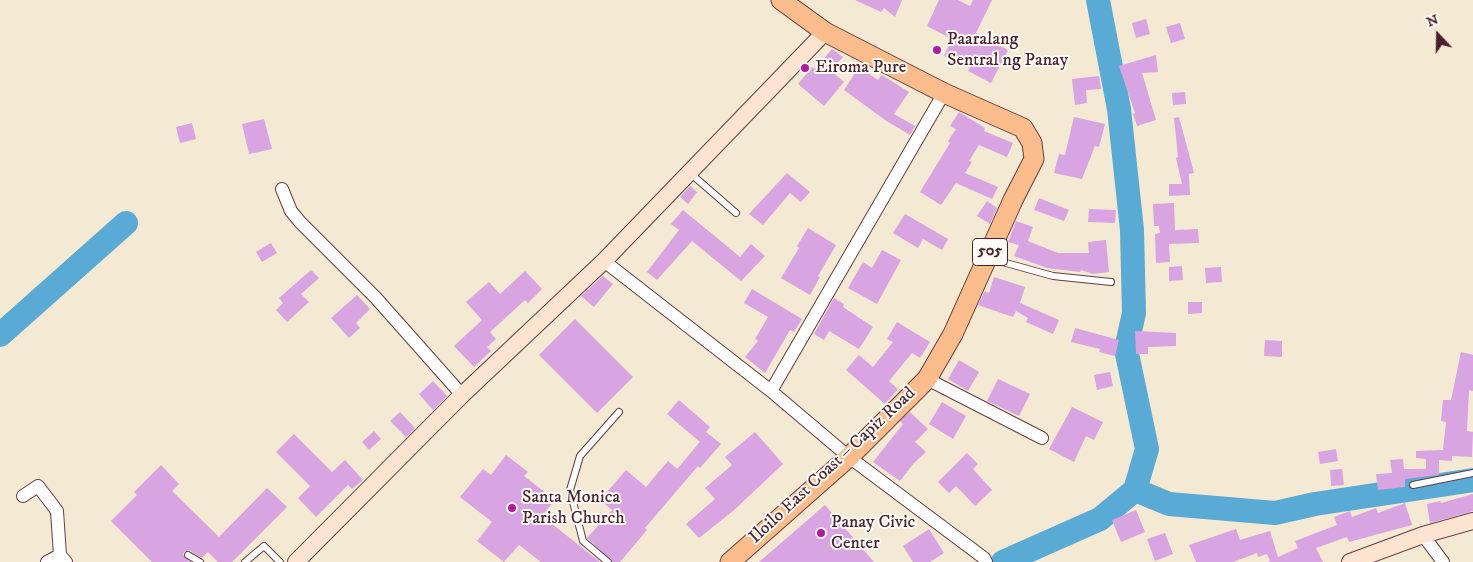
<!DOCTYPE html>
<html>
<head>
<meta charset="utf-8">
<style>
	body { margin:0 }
	#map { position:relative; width:1473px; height:562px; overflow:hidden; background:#f4e9d2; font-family:"IM FELL DW Pica",serif }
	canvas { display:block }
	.north { position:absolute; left:1413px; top:10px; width:50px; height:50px; -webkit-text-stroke:4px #fdfcf7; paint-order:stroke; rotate:339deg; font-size:14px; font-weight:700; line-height:20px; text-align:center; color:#4a1f2b }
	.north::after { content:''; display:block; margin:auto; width:18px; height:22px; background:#4a1f2b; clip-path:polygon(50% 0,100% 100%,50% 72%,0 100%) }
</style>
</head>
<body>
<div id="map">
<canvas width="1473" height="562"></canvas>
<div class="north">N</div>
</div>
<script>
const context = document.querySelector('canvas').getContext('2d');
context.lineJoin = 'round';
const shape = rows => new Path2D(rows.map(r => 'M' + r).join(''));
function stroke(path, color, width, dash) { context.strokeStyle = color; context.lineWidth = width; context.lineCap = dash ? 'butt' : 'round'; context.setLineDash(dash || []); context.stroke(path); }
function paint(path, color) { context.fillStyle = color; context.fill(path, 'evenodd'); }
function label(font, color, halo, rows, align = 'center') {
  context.font = font + ' "IM FELL DW Pica",serif'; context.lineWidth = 4; context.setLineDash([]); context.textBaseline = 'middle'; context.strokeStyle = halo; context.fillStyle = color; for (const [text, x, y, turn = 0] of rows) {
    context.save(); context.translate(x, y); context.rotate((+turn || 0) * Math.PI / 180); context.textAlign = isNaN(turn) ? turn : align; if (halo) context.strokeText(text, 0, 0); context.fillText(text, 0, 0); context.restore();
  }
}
stroke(shape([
	[0,335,126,223],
	[1135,490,1169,504,1275,513,1315,504,1473,480],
	[1003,562,1100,519,1135,490,1147,449,1126,349,1134,313,1132,230,1119,109,1098,0]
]), '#59aad4', 24);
paint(shape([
	[855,0,902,0,895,17,884,8,881,12],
	[939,0,958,0,970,6,973,0,992,0,976,33,1008,50,991,83,968,71,970,68,944,56,952,39,927,26],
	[1146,19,1150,34,1136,38,1132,23],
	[1180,23,1185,39,1171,43,1166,27],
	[832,49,843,57,831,71,844,82,824,106,798,84,812,67,815,69],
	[1156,55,1158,72,1142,73,1156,120,1137,126,1133,114,1135,113,1119,66],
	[859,67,878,80,882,75,909,92,894,114,915,126,910,135,885,120,844,90],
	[1099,76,1101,89,1086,90,1087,103,1075,105,1072,79],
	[1185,92,1186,104,1173,105,1172,93],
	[959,112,985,128,984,131,1013,143,1007,157,979,145,969,161,972,162,965,173,998,187,992,199,956,183,941,205,920,192,950,143,948,141,956,129,950,126],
	[1074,117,1105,124,1099,147,1095,146,1082,179,1054,173,1059,154,1065,155],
	[1179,117,1194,173,1189,174,1190,195,1169,196,1169,184,1182,184,1176,158,1178,157,1174,118],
	[264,119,272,149,249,154,242,124],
	[192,123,196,139,180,143,176,127],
	[787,173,810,192,801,202,790,193,763,225,749,214],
	[690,186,697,192,688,204,680,197],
	[1039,198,1069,210,1064,221,1034,210],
	[987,201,997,208,990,224,977,216],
	[1174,203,1175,230,1198,229,1199,243,1169,244,1170,262,1156,263,1155,234,1160,233,1159,226,1154,226,1153,204],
	[1089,209,1116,210,1115,223,1088,222],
	[683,210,740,257,751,244,765,256,741,281,692,241,657,280,647,272,679,230,671,224],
	[905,214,948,239,942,250,923,239,918,248,893,233],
	[1016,221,1033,227,1028,241,1058,253,1089,253,1088,242,1106,240,1109,272,1093,274,1081,270,1080,272,1047,268,1014,256,1019,245,1008,242],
	[808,228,836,245,818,276,820,277,810,295,781,278,799,248,797,246],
	[271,243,277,253,262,262,256,252],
	[882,250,901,260,877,304,848,288,863,262,872,268],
	[1182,266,1183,280,1169,281,1169,267],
	[1221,267,1222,282,1206,283,1205,268],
	[311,270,319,278,301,294,309,302,287,322,276,310,283,303,279,298],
	[525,271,542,289,528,303,525,300,490,332,496,339,487,347,491,351,474,367,454,346,482,320,466,302,489,282,500,294],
	[603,276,613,284,594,307,581,296],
	[994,277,1025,287,1020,303,1059,320,1053,334,1026,322,1028,318,1016,311,1013,317,978,305,985,291,989,293],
	[752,289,802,319,794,332,790,330,765,373,745,357,758,341,755,339,768,317,744,303],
	[357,295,370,309,356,323,360,328,349,338,331,318],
	[834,298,844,304,843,307,873,327,859,349,829,331,824,340,814,334],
	[1188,302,1202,302,1202,313,1188,314],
	[575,319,633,377,597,413,539,355],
	[897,322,930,342,920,358,912,353,889,381,898,389,885,404,846,370,859,355,873,367,893,342,887,339],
	[1075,328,1119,340,1115,356,1099,352,1100,349,1071,342],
	[1135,331,1176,333,1176,346,1148,347,1148,354,1136,354],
	[1265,340,1282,341,1282,357,1264,356],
	[1461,352,1473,355,1473,391,1469,390,1467,431,1473,432,1472,457,1452,456,1452,461,1439,460,1439,475,1405,479,1405,487,1378,490,1376,474,1392,473,1390,460,1403,459,1404,469,1426,469,1426,459,1416,458,1416,451,1443,450,1446,422,1441,421,1443,400,1451,400],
	[959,360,979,372,968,391,948,379],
	[1110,372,1113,386,1097,390,1094,375],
	[998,379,1030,394,1019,416,987,401],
	[433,381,447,396,433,410,419,394],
	[679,400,710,427,706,432,721,444,700,468,698,466,645,528,647,530,620,562,613,562,587,538,612,510,600,500,626,470,646,487,668,461,677,469,700,442,667,414],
	[942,402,966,416,953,439,929,424],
	[1072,407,1103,422,1094,440,1086,436,1074,462,1049,449],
	[400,412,415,428,406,437,390,421],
	[910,412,928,429,915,442,926,452,914,463,900,481,873,462,903,424,900,421],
	[374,431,381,439,369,450,362,442],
	[755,432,783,464,733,511,699,538,686,524,715,499,705,488,732,465,725,457],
	[294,434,332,472,345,460,363,480,352,489,348,485,316,517,298,498,310,486,276,452],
	[1336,449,1338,461,1320,464,1318,452],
	[967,453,978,464,973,469,992,490,975,506,956,486,949,493,938,482],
	[506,455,528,472,524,476,555,500,542,516,600,562,541,562,519,545,504,562,477,541,492,522,460,497,483,469,491,475],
	[161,465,179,484,172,491,219,537,267,488,287,507,232,562,218,562,208,552,202,558,189,550,184,552,183,555,190,562,152,562,111,521,137,495,134,492],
	[1342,469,1344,485,1331,486,1330,470],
	[1473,494,1473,511,1430,523,1427,504,1440,501,1441,503],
	[1405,503,1412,525,1349,542,1347,537,1316,548,1323,562,1267,562,1270,561,1267,554,1258,557,1257,553,1233,562,1196,562,1189,545,1236,529,1240,540,1270,531,1278,557,1298,548,1295,541,1337,525,1334,517,1350,511,1352,517,1376,508,1378,513],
	[825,505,874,562,759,562],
	[1136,510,1145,532,1121,542,1112,520],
	[929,529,944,553,930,562,913,562,903,546],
	[1165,533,1173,554,1155,561,1147,539]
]), '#d8a4e1');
const lane = shape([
	[690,173,736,213],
	[988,258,1053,276,1111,282],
	[1413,485,1473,473],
	[188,555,200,562],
	[245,562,264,546,280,562],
	[608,562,583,541,570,490,580,456,619,412]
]);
const street = shape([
	[282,189,291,211,300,222,376,298,462,395],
	[604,261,771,391,849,457,984,558,986,562],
	[927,379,1042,438],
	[771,391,944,93],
	[23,496,38,486,57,511,60,555,66,562],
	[1423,535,1443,562],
	[47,562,60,555]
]);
const secondary = shape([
	[296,562,462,395,604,261,825,32],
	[1350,562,1423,535,1473,521]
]);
const primary = shape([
	[730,562,849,457,927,379,953,334,1013,200,1034,159,1032,143,1023,128,944,93,825,32,781,0]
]);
stroke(lane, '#643d44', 8);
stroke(street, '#643d44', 14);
stroke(secondary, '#643d44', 18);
stroke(primary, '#643d44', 21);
stroke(lane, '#fff', 6);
stroke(street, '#fff', 12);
stroke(secondary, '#fde4d0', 16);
stroke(primary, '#f9bc8a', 19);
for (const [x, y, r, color] of [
	[937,50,5,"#b5179e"],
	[805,68,5,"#b5179e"],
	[512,508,5,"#b5179e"],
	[821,533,5,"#b5179e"]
]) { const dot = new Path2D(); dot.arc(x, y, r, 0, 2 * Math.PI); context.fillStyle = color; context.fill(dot); stroke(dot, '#fdfcf7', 2); }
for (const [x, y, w] of [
	[990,252,35]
]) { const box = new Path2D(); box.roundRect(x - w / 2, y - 13.5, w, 27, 4); context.fillStyle = '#fdfcf7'; context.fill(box); stroke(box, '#4a1f2b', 1); }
label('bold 16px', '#4a1f2b', null, [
	["505",990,252]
]);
label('18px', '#4a1f2b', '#fdfcf7', [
	["Paaralang",947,40],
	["Sentral ng Panay",947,61],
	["Eiroma Pure",815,68],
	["Santa Monica",522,498],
	["Parish Church",522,519],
	["Panay Civic",831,523],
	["Center",831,544]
], 'left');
label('18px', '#4a1f2b', '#fdfcf7', [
	["Iloilo East Coast – Capiz Road",833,466,-43]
]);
</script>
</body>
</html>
